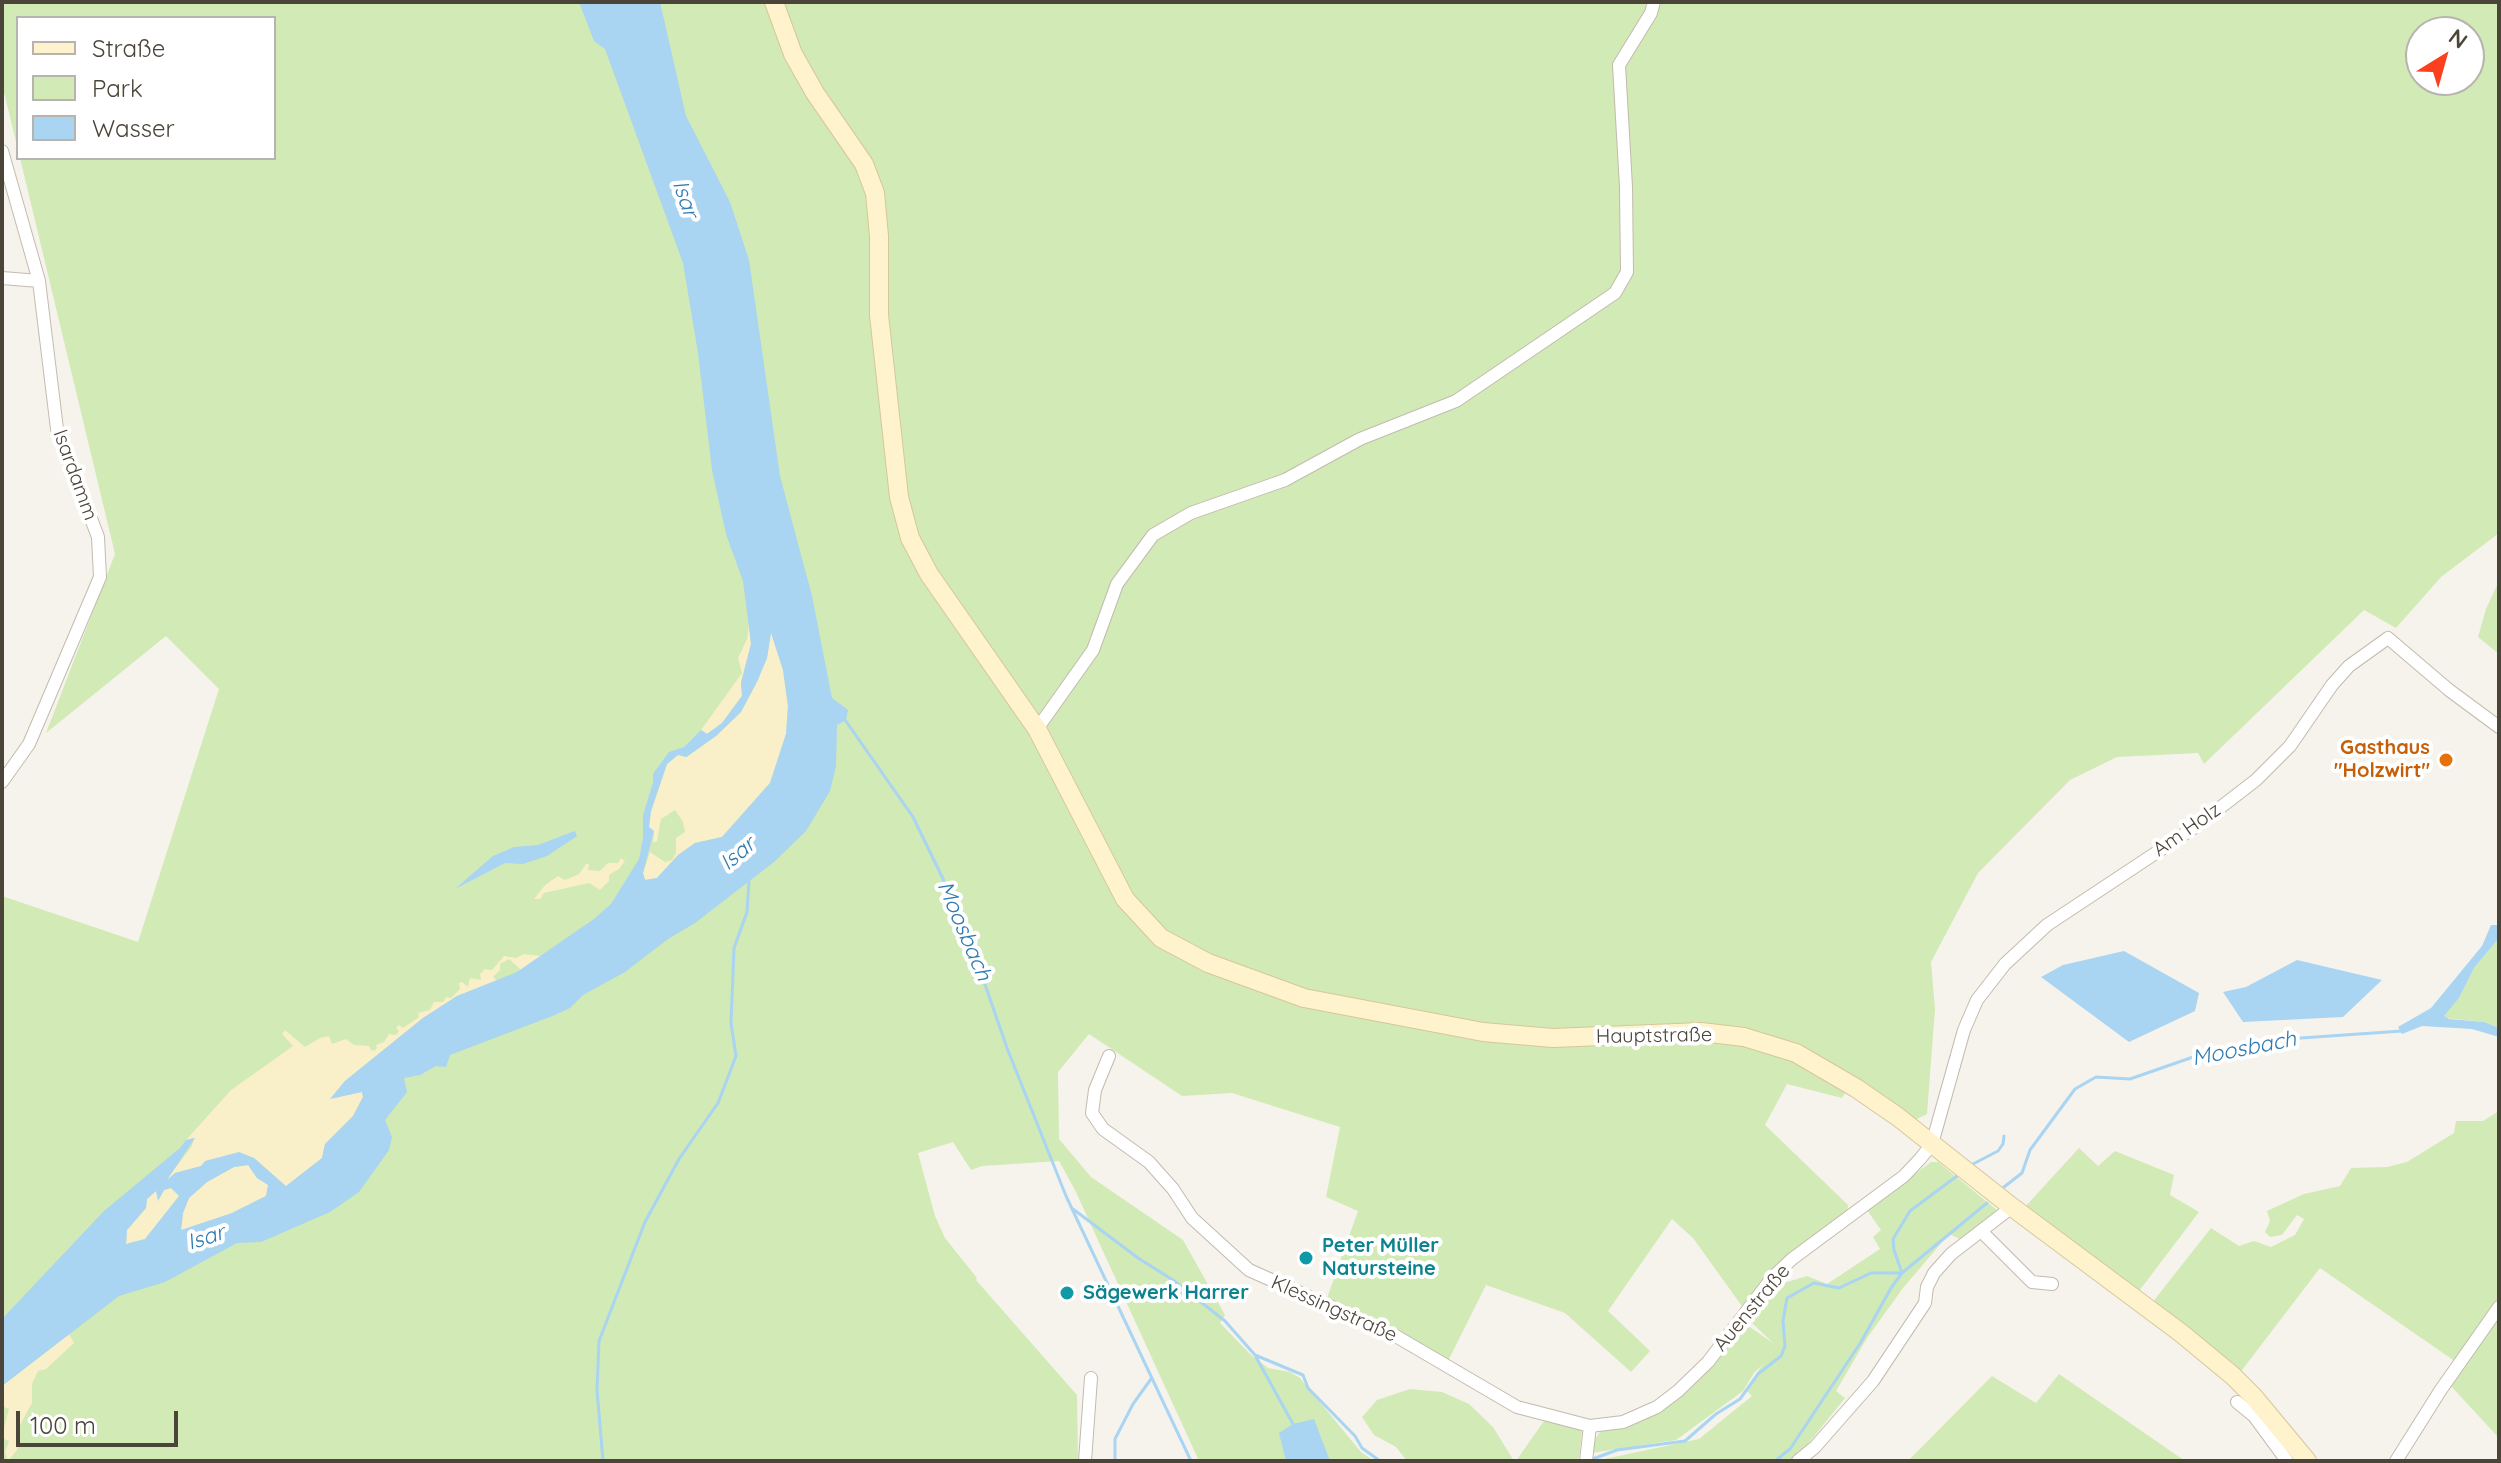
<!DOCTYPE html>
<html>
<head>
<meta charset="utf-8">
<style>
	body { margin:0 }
	#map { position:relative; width:2501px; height:1463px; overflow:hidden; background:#f6f3ec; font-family:Quicksand,sans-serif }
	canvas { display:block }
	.frame { position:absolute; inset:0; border:4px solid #4b4439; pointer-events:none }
	.legend { position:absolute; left:16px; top:16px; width:260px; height:144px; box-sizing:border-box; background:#fff; border:2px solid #b7b4b0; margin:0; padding:10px 14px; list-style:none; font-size:24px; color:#4b4439 }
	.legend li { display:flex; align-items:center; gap:16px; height:40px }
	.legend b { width:40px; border:2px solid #b7b4b0 }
	.north { position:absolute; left:2405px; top:16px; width:80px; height:80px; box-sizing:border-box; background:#fff; border:2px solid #b7b4b0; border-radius:50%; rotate:37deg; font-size:22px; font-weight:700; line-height:32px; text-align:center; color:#4b4439 }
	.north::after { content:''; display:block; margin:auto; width:28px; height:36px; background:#fc3f1d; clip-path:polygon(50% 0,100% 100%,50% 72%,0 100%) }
	.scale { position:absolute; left:16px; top:1411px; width:162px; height:36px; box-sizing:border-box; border:4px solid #4b4439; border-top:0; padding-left:10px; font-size:24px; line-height:28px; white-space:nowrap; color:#4b4439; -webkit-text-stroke:6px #fff; paint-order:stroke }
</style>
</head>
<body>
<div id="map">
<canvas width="2501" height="1463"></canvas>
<div class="frame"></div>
<ul class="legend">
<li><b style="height:10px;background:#fff3cd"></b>Straße</li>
<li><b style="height:22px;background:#d2eab5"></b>Park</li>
<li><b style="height:22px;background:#a9d4f2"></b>Wasser</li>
</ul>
<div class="north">N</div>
<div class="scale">100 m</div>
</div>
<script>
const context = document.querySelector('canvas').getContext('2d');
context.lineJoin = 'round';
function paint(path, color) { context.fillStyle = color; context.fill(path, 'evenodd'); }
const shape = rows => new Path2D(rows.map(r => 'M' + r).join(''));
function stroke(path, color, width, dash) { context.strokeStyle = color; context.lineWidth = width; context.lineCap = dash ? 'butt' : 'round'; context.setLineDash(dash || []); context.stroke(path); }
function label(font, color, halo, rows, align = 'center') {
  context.font = font + ' Quicksand,sans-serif'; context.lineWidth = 8; context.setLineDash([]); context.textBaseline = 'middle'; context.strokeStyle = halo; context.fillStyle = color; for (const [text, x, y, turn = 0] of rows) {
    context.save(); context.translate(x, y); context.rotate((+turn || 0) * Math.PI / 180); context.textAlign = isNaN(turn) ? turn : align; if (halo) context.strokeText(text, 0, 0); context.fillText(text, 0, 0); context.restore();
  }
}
paint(shape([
	[2,2,2499,2,2499,533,2441,577,2396,628,2364,610,2204,764,2198,753,2117,757,2070,780,1978,873,1931,962,1935,1009,1927,1114,1913,1121,1854,1079,1842,1098,1787,1084,1765,1125,1848,1205,1847,1213,1744,1309,1693,1238,1672,1219,1608,1311,1650,1351,1631,1372,1565,1313,1486,1285,1447,1363,1326,1301,1358,1211,1326,1197,1340,1127,1232,1093,1182,1096,1089,1034,1058,1072,1059,1139,1091,1177,1183,1240,1225,1315,1220,1323,1251,1355,1268,1368,1290,1372,1300,1378,1361,1452,1374,1461,1199,1461,1075,1190,1059,1161,982,1166,971,1170,953,1142,918,1153,935,1216,945,1238,977,1278,976,1280,1077,1395,1078,1461,2,1461,2,896,138,942,219,689,166,636,46,733,115,554,20,158,274,158,274,18,18,18,18,150,2,84],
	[2421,32,2469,32,2469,80,2421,80],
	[2499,581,2499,654,2478,637,2486,609],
	[2499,938,2499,1028,2484,1022,2445,1018,2444,1015,2459,998,2474,968],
	[2499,1111,2499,1301,2456,1362,2320,1268,2239,1374,2153,1307,2155,1299,2211,1228,2239,1246,2254,1241,2271,1247,2295,1235,2304,1219,2297,1215,2282,1235,2270,1237,2265,1232,2270,1221,2267,1211,2304,1194,2340,1186,2351,1168,2387,1167,2407,1162,2454,1133,2456,1121,2483,1121],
	[2079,1148,2098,1166,2115,1151,2174,1175,2170,1195,2199,1212,2139,1291,2024,1208],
	[1931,1162,1938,1162,1997,1210,1996,1212,1960,1239,1949,1234,1903,1288,1867,1338,1836,1391,1845,1398,1795,1460,1595,1461,1699,1439,1752,1396,1746,1390,1762,1365,1754,1373,1743,1391,1676,1440,1591,1453,1591,1445,1602,1429,1635,1423,1656,1414,1687,1392,1715,1364,1744,1323,1773,1343,1749,1320,1774,1286,1807,1276,1827,1284,1880,1249,1873,1237,1881,1230,1867,1210],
	[2499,1316,2499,1438,2450,1385],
	[2059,1374,2185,1461,1908,1461,1992,1376,2036,1403],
	[1410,1389,1442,1392,1469,1404,1493,1427,1514,1461,1407,1461,1396,1447,1374,1435,1362,1417,1377,1400],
	[1546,1418,1582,1431,1579,1458,1572,1461,1516,1461]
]), '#d2eab5');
paint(shape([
	[749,624,751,644,741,682,742,696,722,723,707,734,701,730,742,673,738,658,747,639],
	[771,631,783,670,788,706,786,734,770,783,722,837,695,843,678,855,657,878,645,880,643,873,650,852,665,862,672,860,676,853,676,838,685,832,683,822,675,810,661,819,657,841,653,843,654,832,649,827,651,811,667,764,678,755,687,757,716,736,741,712,767,658],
	[621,858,625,861,619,869,609,875,609,881,600,890,589,883,544,893,540,899,534,899,545,885,558,876,565,880,579,874,586,864,589,864,588,870,600,871,608,863,618,863],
	[524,954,541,956,521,970,509,959,500,964,500,970,493,977,497,981,457,996,423,1018,345,1081,332,1098,362,1092,363,1097,353,1116,325,1144,322,1158,286,1187,254,1158,201,1166,175,1173,164,1183,192,1146,194,1138,186,1140,231,1090,293,1046,282,1034,285,1030,305,1047,320,1038,329,1036,332,1044,346,1039,354,1045,369,1046,371,1050,374,1051,377,1048,376,1045,384,1042,389,1034,396,1035,399,1031,396,1028,399,1025,403,1028,419,1017,418,1013,430,1010,434,1002,443,1002,446,997,451,998,460,989,459,983,462,982,468,987,470,978,481,980,480,974,485,969,492,970,504,956,516,958],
	[249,1165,257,1178,269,1185,266,1196,232,1213,181,1231,183,1213,189,1198,207,1182,234,1167],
	[171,1188,180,1196,145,1239,126,1244,127,1230,146,1208,147,1199,156,1191,159,1199,164,1190],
	[69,1334,74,1343,46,1369,38,1371,32,1384,32,1403,19,1427,17,1450,8,1461,5,1452,9,1441,2,1438,2,1436,9,1409,2,1406,2,1386]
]), '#f9efc9');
paint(shape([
	[579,2,660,2,686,116,730,202,749,260,780,476,812,596,832,698,848,710,846,720,837,725,836,766,830,791,806,831,774,862,695,923,668,939,625,972,583,995,570,1008,555,1015,450,1055,446,1067,436,1066,420,1075,404,1078,407,1092,385,1120,392,1137,389,1150,359,1192,330,1212,261,1242,237,1243,165,1282,119,1296,2,1386,2,1319,104,1211,180,1148,186,1140,195,1138,167,1180,175,1173,201,1166,205,1161,239,1152,254,1158,286,1186,322,1158,325,1144,353,1116,363,1097,362,1092,330,1099,345,1081,423,1018,457,996,517,972,594,919,611,904,639,859,643,838,643,815,653,783,653,774,669,752,684,747,701,730,707,734,722,723,742,696,741,683,751,644,743,581,726,534,712,470,698,353,683,263,605,49,594,41],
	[771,633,783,670,788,706,786,734,770,783,722,837,695,843,678,855,657,878,645,880,643,873,654,831,649,827,651,811,667,764,678,755,686,757,716,736,741,712,757,682,767,658],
	[248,1165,257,1178,268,1185,266,1196,232,1213,181,1230,183,1213,189,1198,207,1182,234,1167],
	[171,1188,179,1196,145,1239,126,1244,127,1230,146,1208,147,1199,156,1191,158,1201,164,1190],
	[575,831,577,836,547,856,523,864,505,863,455,889,493,856,514,847,538,845],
	[2491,925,2499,925,2499,938,2474,968,2459,998,2444,1016,2449,1019,2484,1022,2499,1028,2499,1037,2472,1029,2422,1026,2402,1034,2398,1027,2431,1008,2482,946],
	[2124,951,2199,993,2195,1011,2129,1042,2041,977,2063,965],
	[2297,960,2382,980,2343,1017,2243,1022,2223,992,2246,987],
	[1314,1419,1330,1461,1286,1461,1279,1433,1293,1424]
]), '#a9d4f2');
stroke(shape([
	[843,717,913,817,962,918,1007,1048,1066,1196,1191,1461],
	[1973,1164,1998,1151,2003,1144,2004,1136],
	[2004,1187,2022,1173,2030,1150,2075,1089,2096,1077,2130,1079,2196,1056,2301,1038,2402,1031],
	[1073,1209,1138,1258,1173,1280,1225,1321,1255,1355,1303,1375,1308,1388,1355,1436,1362,1448,1380,1461],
	[1256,1357,1293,1424],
	[1590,1460,1617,1450,1685,1441,1716,1414,1740,1399,1758,1374,1781,1356,1785,1346,1783,1321,1787,1298,1814,1283,1839,1288,1871,1273,1902,1273,1987,1203],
	[603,1461,597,1390,599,1341,645,1222,679,1159,718,1103,736,1056,731,1023,734,948,747,912,749,881],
	[1115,1461,1115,1439,1133,1404,1151,1379],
	[1775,1461,1790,1449,1861,1342,1891,1288,1902,1273,1894,1250,1893,1239,1910,1211,1957,1176]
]), '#a9d4f2', 3);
const minor = shape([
	[2,151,39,281,57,429,98,537,100,577,29,744,2,782],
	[2,278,39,281],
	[1037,729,1093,650,1117,584,1153,535,1191,513,1285,480,1360,439,1456,401,1615,293,1627,272,1626,187,1619,65,1651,13,1654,2],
	[1109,1056,1095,1090,1092,1113,1103,1129,1149,1162,1173,1189,1192,1218,1249,1270,1394,1335,1517,1407,1590,1426,1623,1422,1657,1407,1678,1391,1708,1362,1772,1278,1792,1259,1904,1176,1920,1159,1932,1144,1964,1030,1977,1000,2005,964,2047,925,2195,827,2256,780,2290,746,2332,685,2349,666,2388,638,2449,690,2499,727],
	[1982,1232,2032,1282,2052,1284],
	[2237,1402,2254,1416,2287,1461],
	[1085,1461,1091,1378],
	[1586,1461,1590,1426],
	[1798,1461,1815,1447,1873,1381,1925,1303,1927,1287,1934,1273,1951,1254,2012,1207],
	[2396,1461,2440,1391,2499,1307]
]);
const secondary = shape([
	[774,2,793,54,815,93,864,164,875,193,879,236,879,315,899,497,910,538,929,574,1037,729,1125,899,1161,938,1208,963,1304,998,1483,1032,1553,1038,1701,1032,1744,1037,1796,1053,1856,1088,1898,1117,2012,1207,2181,1333,2233,1376,2253,1396,2307,1461]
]);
stroke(minor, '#c2bbae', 14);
stroke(secondary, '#d6c79b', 20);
stroke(minor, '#fff', 12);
stroke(secondary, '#fff3cd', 18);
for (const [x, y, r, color] of [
	[2446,760,8,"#e8710a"],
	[1306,1258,8,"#0f9aa8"],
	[1067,1293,8,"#0f9aa8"]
]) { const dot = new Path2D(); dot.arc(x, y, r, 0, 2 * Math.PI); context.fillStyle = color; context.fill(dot); stroke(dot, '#fff', 3); }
label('20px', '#4b4439', '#fff', [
	["Isardamm",75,475,70],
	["Am Holz",2187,830,-35],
	["Hauptstraße",1654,1036,-1],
	["Auenstraße",1752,1308,-50],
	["Klessingstraße",1334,1309,24]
]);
label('bold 20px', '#c56008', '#fff', [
	["Gasthaus",2430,748],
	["\"Holzwirt\"",2430,771]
], 'right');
label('bold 20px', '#0d838f', '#fff', [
	["Peter Müller",1322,1246],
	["Natursteine",1322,1269],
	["Sägewerk Harrer",1083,1293]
], 'left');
label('italic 22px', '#2e7ab2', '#fff', [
	["Isar",685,199,71],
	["Isar",738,854,-40],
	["Moosbach",964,931,67],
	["Moosbach",2244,1049,-11],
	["Isar",206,1238,-18]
]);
</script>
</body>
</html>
